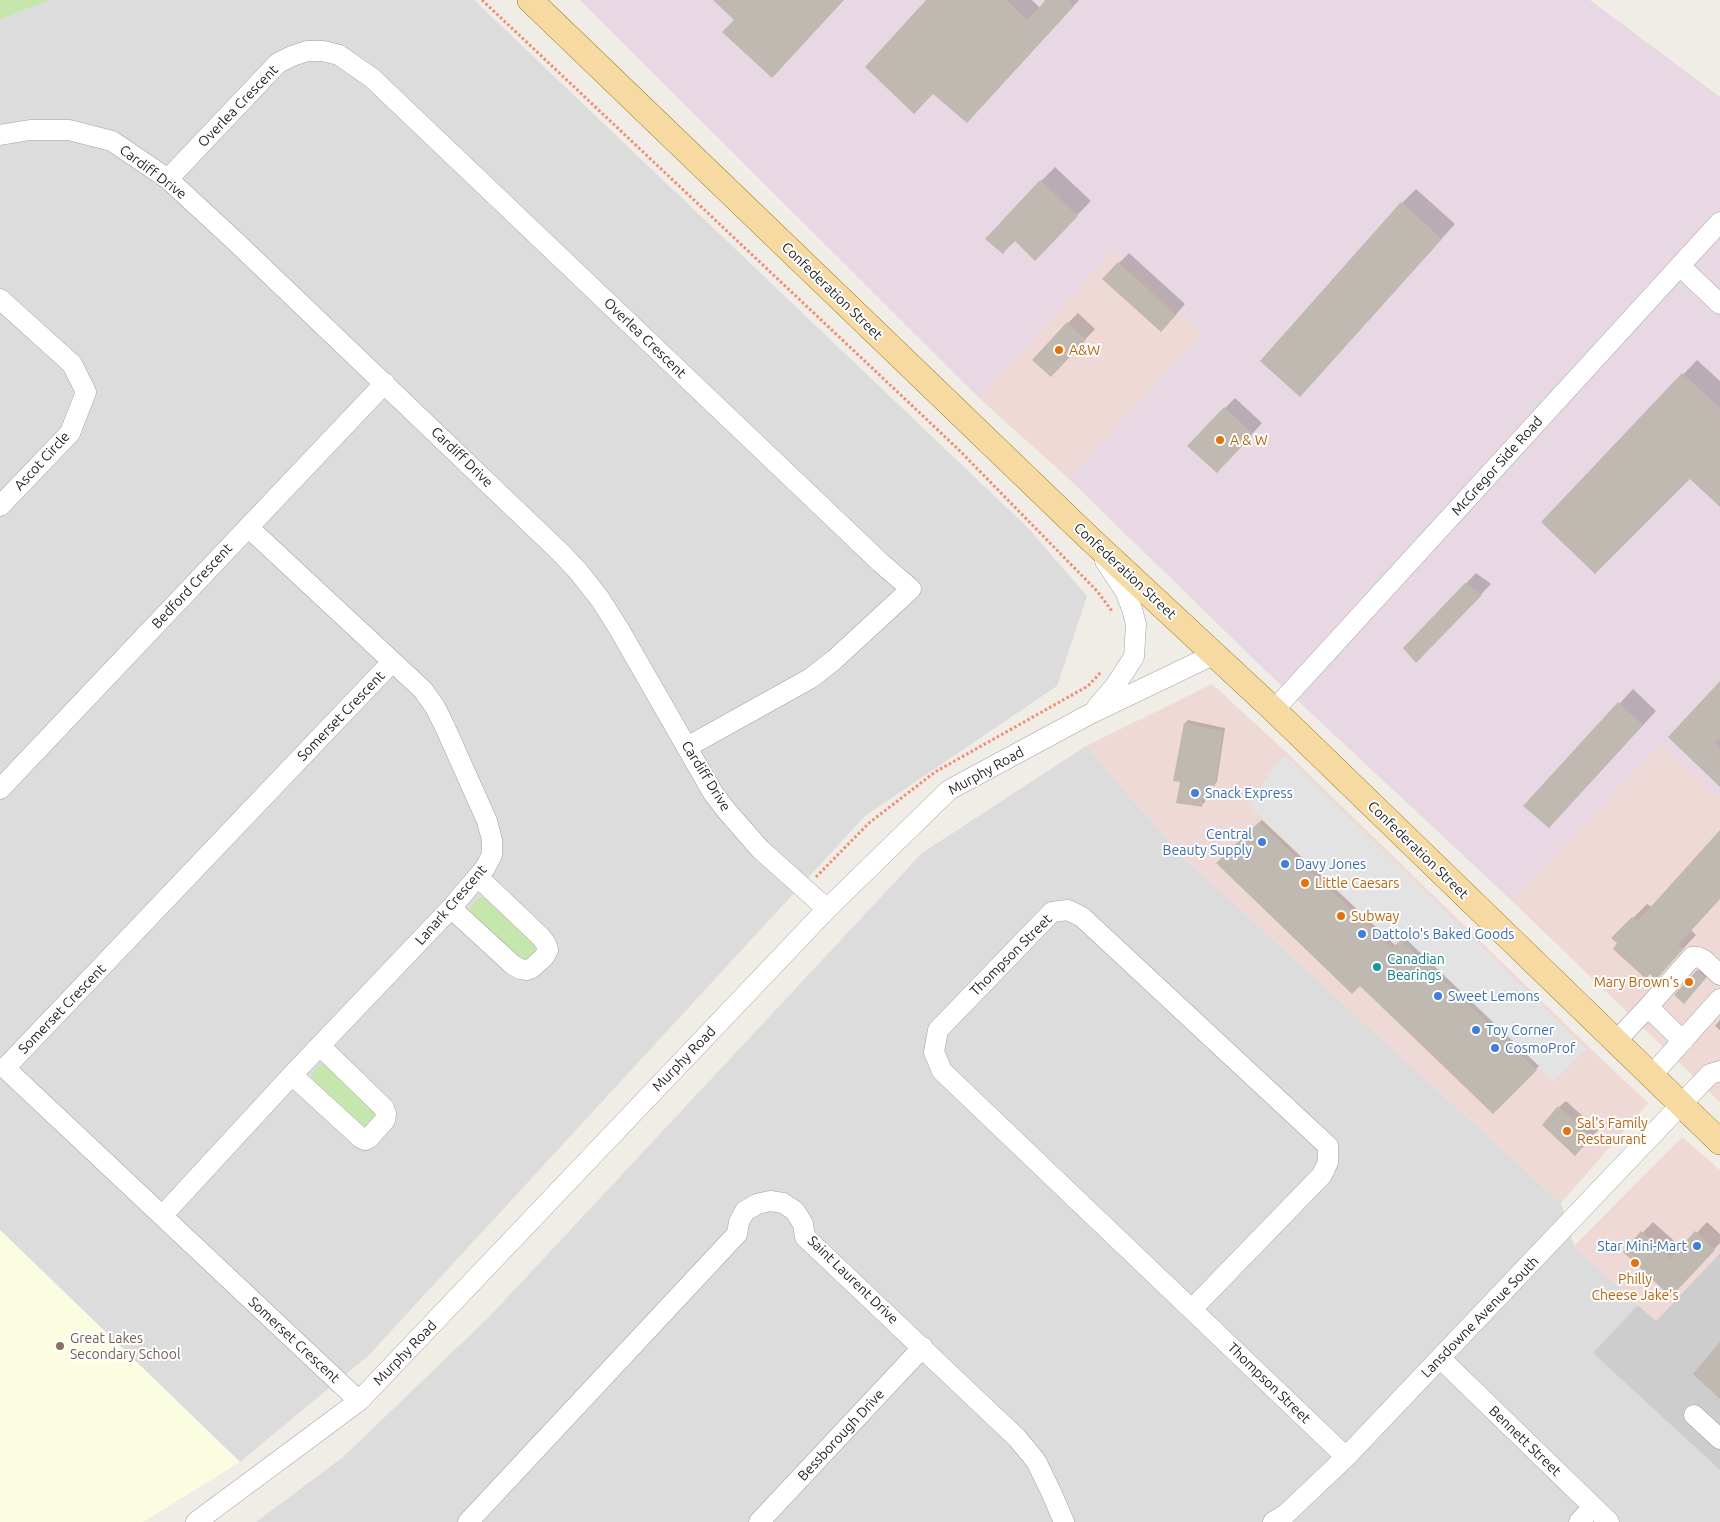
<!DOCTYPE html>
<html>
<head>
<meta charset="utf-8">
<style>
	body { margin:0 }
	canvas { display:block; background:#efede6 }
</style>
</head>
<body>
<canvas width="1720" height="1522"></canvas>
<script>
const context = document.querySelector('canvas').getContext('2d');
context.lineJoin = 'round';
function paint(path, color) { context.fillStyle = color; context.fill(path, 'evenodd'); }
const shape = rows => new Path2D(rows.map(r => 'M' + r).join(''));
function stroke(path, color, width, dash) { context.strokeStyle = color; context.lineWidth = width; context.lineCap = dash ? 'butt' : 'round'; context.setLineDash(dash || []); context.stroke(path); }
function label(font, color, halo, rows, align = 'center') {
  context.font = font + ' Ubuntu,sans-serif'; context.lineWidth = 4; context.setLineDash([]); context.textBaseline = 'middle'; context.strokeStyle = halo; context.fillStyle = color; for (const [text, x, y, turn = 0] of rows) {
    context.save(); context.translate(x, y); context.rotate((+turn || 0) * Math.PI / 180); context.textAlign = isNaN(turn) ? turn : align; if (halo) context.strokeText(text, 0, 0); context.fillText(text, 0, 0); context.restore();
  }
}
paint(shape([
	[51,0,474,0,1028,528,1087,596,1057,686,865,816,368,1356,240,1462,0,1230,0,19],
	[1086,746,1180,854,1561,1203,1574,1246,1638,1305,1594,1353,1720,1470,1720,1522,256,1522,343,1457,490,1316,922,853]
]), '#dddcdc');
paint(shape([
	[1113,251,1203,333,1069,479,979,398],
	[1212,684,1284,750,1591,1049,1648,1103,1561,1203,1180,854,1086,746],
	[1661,744,1720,799,1720,1102,1511,900],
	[1682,1137,1720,1170,1720,1253,1656,1321,1574,1246]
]), '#efd9d6');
paint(shape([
	[580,0,1590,0,1720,97,1720,799,1661,744,1511,900,1267,672,1069,479,1202,333,1113,251,979,398]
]), '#e8d8e3');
paint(shape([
	[0,1230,240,1462,143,1522,0,1522]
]), '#fbfde0');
paint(shape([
	[1720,1253,1720,1470,1593,1353,1638,1305,1656,1321]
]), '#cdcdcd');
paint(shape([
	[0,0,51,0,0,19],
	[480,897,485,898,536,946,535,951,532,956,523,962,472,914,470,911,470,907],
	[322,1064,325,1064,378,1115,366,1127,360,1125,314,1081,312,1077,312,1073]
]), '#c5e7ae');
paint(shape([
	[1285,755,1587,1049,1553,1082,1400,936,1392,942,1249,806,1274,766]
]), '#e3e3e3');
paint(shape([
	[928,0,1032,0,1040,8,1046,2,1044,0,1079,0,979,109],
	[1055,167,1091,201,1048,245,1016,240,1003,252,1041,181],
	[1416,189,1455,224,1300,395,1402,203],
	[1129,253,1185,304,1171,320,1119,263],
	[1078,313,1095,329,1061,365,1068,323],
	[1697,360,1720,381,1720,505,1690,477,1542,522],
	[1235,398,1262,423,1228,461,1225,408],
	[1476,573,1491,584,1416,661,1404,648],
	[1720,683,1720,786,1669,737],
	[1633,689,1656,711,1563,812,1525,806],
	[1188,720,1225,728,1217,782,1214,785,1208,784,1205,802,1202,805,1182,781,1185,723],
	[1262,820,1396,946,1405,938,1539,1066,1493,1112,1360,985,1217,863],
	[1720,832,1720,898,1691,930,1696,935,1656,978,1633,918,1647,904,1652,907],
	[1704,964,1712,971,1690,995,1676,995],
	[1720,1020,1720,1030,1715,1026],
	[1566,1101,1598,1130,1582,1148,1559,1107],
	[1653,1222,1682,1248,1707,1222,1720,1234,1720,1243,1681,1285,1624,1252]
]), '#0003');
paint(shape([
	[713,0,844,0,772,78,722,32,734,20],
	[926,0,1007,0,1027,20,1046,0,1068,0,1074,6,967,123,933,94,914,114,865,67],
	[1040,180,1078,216,1035,261,1014,240,1003,254,985,239],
	[1401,202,1442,239,1300,397,1260,361],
	[1118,262,1176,315,1161,332,1102,279],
	[1067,322,1086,340,1051,377,1032,360],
	[1682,373,1720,408,1720,507,1690,479,1595,574,1541,522],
	[1224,407,1253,434,1217,473,1187,446],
	[1465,583,1482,595,1416,663,1403,648],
	[1720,681,1720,738,1715,743,1720,748,1720,787,1668,737],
	[1618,702,1643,725,1549,828,1523,806],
	[1184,723,1223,731,1215,786,1206,785,1202,807,1176,803,1180,782,1173,781],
	[1259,822,1392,948,1401,940,1537,1070,1493,1114,1360,986,1352,994,1216,863],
	[1720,830,1720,899,1678,945,1683,949,1656,980,1650,974,1646,979,1613,949,1617,943,1611,938,1632,917,1638,921],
	[1697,970,1706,978,1684,1004,1674,995],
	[1558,1106,1592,1137,1575,1156,1542,1125],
	[1641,1231,1671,1258,1695,1231,1715,1250,1671,1297,1623,1252],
	[1720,1342,1720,1399,1693,1374]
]), '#c0b9b2');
const minor = shape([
	[0,135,30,130,69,130,112,141,168,179,235,241,560,552,578,571,600,599,619,629,713,793,726,810,760,849,827,909],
	[168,179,278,63,292,56,307,51,323,51,339,55,372,78,393,98,881,563,911,589,834,660,811,678,687,747],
	[1680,266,1720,304],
	[0,299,72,364,86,392,70,433,0,506],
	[1097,707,1115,686,1134,657,1136,624,1132,609,1125,591,1105,561],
	[1274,710,1720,222],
	[0,789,385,383],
	[451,908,513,965,520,969,527,970,532,968,544,957,548,950,546,944,541,937,478,877],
	[1648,1007,1692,957,1698,957,1704,960,1720,975],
	[1615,1042,1648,1007,1683,1041],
	[292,1075,361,1138,365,1140,369,1138,385,1120,386,1114,384,1108,320,1046],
	[1651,1076,1720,999],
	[162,1216,292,1075,451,908,485,868,492,855,492,840,487,821,445,727,435,707,423,690,248,527],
	[1192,1309,1322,1175,1328,1162,1328,1146,1082,917,1068,910,1052,912,938,1030,934,1052,942,1071,1346,1457],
	[1441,1359,1609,1522],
	[359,1401,5,1068,392,662],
	[1694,1415,1720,1439],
	[196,1522,359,1401,827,909,949,790,1090,714,1213,655],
	[468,1522,737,1234,739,1222,745,1211,757,1204,770,1201,783,1203,795,1211,803,1224,805,1237,1017,1438,1036,1461,1052,1494,1064,1522],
	[759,1522,923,1347],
	[1273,1522,1286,1514,1346,1457,1710,1074,1720,1071],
	[1579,1522,1593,1507]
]);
const major = shape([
	[530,0,1088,537,1274,710,1720,1142]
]);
stroke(minor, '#a3a3a3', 21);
stroke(major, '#927108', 26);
stroke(shape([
	[482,0,958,449,1097,591,1112,611],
	[816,877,869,823,935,772,1088,686,1101,672]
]), '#f38c73', 3, [2.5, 2.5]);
stroke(minor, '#fff', 20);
stroke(major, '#f7daa2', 25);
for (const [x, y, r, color] of [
	[1059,350,5,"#e8710a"],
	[1220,440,5,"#e8710a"],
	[1195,793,5,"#3f7fe0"],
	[1262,842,5,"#3f7fe0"],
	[1285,864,5,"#3f7fe0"],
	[1305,883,5,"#e8710a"],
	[1341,916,5,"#e8710a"],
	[1362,934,5,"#3f7fe0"],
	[1377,967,5,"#0f9aa8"],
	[1689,982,5,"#e8710a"],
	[1438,996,5,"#3f7fe0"],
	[1476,1030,5,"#3f7fe0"],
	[1495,1048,5,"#3f7fe0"],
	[1567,1131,5,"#e8710a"],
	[1697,1246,5,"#3f7fe0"],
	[1635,1263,5,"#e8710a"],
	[60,1346,5,"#8d6e63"]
]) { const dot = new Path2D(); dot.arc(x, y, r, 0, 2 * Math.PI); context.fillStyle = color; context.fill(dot); stroke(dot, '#fff', 2); }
label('14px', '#1f1f1f', '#fff', [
	["Overlea Crescent",238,106,-46],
	["Cardiff Drive",153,172,37],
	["Confederation Street",832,291,44],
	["Overlea Crescent",645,338,44],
	["Cardiff Drive",462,457,44],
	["Ascot Circle",42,461,-47],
	["McGregor Side Road",1497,466,-48],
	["Confederation Street",1125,571,43],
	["Bedford Crescent",192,586,-47],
	["Somerset Crescent",341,716,-46],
	["Murphy Road",986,771,-29],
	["Cardiff Drive",706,776,58],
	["Confederation Street",1418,850,44],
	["Lanark Crescent",451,905,-49],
	["Thompson Street",1011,955,-45],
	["Somerset Crescent",62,1009,-46],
	["Murphy Road",684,1059,-46],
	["Saint Laurent Drive",853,1280,44],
	["Lansdowne Avenue South",1480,1317,-46],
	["Somerset Crescent",294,1340,43],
	["Murphy Road",405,1353,-46],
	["Thompson Street",1269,1383,44],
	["Bessborough Drive",841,1435,-47],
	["Bennett Street",1525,1441,44]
]);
label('14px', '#c56008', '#fff', [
	["A&W",1069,350],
	["A & W",1230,440],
	["Little Caesars",1315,883],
	["Subway",1351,916],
	["Mary Brown's",1679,982,"right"],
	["Sal's Family",1577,1123],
	["Restaurant",1577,1139],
	["Philly",1635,1279,"center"],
	["Cheese Jake's",1635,1295,"center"]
], 'left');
label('14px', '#366cbe', '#fff', [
	["Snack Express",1205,793],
	["Central",1252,834,"right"],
	["Beauty Supply",1252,850,"right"],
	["Davy Jones",1295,864],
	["Dattolo's Baked Goods",1372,934],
	["Sweet Lemons",1448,996],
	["Toy Corner",1486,1030],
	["CosmoProf",1505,1048],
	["Star Mini-Mart",1687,1246,"right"]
], 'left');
label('14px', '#0d838f', '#fff', [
	["Canadian",1387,959],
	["Bearings",1387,975]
], 'left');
label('14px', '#785e54', '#fff', [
	["Great Lakes",70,1338],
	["Secondary School",70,1354]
], 'left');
</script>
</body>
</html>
